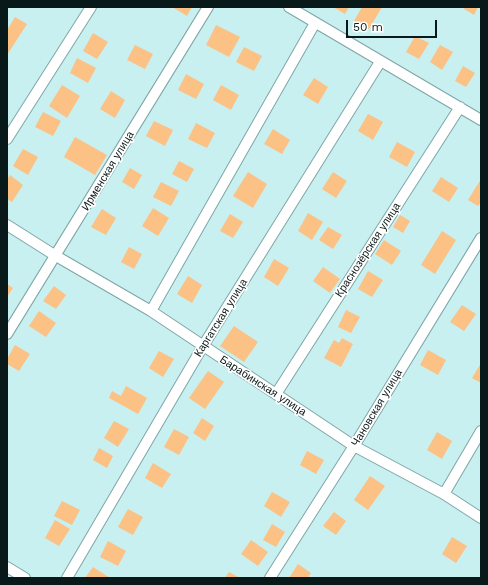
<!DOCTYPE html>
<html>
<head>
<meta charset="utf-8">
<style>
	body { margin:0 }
	#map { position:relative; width:488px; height:585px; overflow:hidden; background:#c8f0f0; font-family:"Work Sans",sans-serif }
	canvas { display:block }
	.frame { position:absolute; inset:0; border:8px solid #091818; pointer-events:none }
	.scale { position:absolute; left:346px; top:20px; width:91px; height:18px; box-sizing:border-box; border:2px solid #091818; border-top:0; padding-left:5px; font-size:12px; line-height:14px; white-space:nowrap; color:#091818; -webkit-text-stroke:3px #fff; paint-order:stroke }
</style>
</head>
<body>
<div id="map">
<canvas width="488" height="585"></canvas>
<div class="frame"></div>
<div class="scale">50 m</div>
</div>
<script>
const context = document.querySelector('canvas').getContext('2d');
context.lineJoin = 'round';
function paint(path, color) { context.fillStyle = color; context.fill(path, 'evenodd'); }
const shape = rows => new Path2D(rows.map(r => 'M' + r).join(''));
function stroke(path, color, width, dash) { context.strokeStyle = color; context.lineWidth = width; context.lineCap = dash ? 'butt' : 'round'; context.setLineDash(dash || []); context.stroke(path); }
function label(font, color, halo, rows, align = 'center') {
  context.font = font + ' "Work Sans",sans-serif'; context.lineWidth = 3.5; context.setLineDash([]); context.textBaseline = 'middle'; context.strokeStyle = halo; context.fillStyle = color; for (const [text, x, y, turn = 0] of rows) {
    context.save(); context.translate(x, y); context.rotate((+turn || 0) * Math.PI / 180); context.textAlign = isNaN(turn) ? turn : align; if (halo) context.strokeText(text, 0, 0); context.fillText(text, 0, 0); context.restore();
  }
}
paint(shape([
	[172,7,192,7,187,16],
	[333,7,349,7,345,14],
	[362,7,382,7,369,29,354,21],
	[465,7,478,7,474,15,464,9],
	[15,17,27,24,7,55,7,30],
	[216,25,240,37,229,57,206,45],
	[93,33,108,42,97,59,83,51],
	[415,36,429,43,419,59,406,52],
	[135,45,153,54,145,69,127,60],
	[440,45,453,52,442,70,430,62],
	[244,47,262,56,254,71,236,62],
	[77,58,96,68,88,83,70,73],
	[463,66,475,73,466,87,455,81],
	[186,74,204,84,196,99,178,90],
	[314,78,328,87,318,104,303,95],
	[62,85,80,96,67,118,49,106],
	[221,85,239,95,231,110,213,100],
	[111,91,125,100,115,118,100,109],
	[43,112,61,121,53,136,35,127],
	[368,114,383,122,373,140,358,131],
	[154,121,173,130,165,146,146,136],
	[196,123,215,133,207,148,188,139],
	[273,129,290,140,282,154,264,144],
	[75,137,107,155,95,175,64,157],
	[397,142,415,152,407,167,389,157],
	[23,149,38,157,28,175,13,166],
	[179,161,194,169,187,182,172,174],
	[130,168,142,175,134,189,122,182],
	[248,172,267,184,253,208,233,196],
	[333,172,347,181,336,198,322,189],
	[10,175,23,185,12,202,7,199,7,179],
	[441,177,458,188,449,202,432,191],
	[481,179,481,202,478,206,468,200],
	[161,182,179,191,171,206,153,197],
	[153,208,169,218,158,236,142,226],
	[102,209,116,218,106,235,91,227],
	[308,213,323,222,312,240,298,231],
	[230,214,243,222,233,238,220,231],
	[400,215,410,221,403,233,393,227],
	[328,227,342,235,333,249,319,240],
	[442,231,456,240,435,274,421,265],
	[384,240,401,251,392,265,375,254],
	[129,247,142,254,134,269,121,262],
	[274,259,289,268,278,286,264,277],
	[323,267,340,279,330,293,313,281],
	[368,271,383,280,372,297,358,289],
	[188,276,202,285,192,303,177,294],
	[7,284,13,288,7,297],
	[54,286,66,295,56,309,43,301],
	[462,305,476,314,464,331,450,322],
	[346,310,360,317,351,333,338,327],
	[39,311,56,323,46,337,29,326],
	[234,326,258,342,244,362,220,346],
	[342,338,353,344,341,367,324,358,334,340,339,343],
	[15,345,30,354,19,371,7,364,7,359],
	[428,350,446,360,438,375,420,365],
	[159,351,174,359,163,377,149,368],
	[481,363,481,383,472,378],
	[208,371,224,382,205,409,189,398],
	[126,386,147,398,138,414,109,398,112,391,121,396],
	[202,418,214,426,205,441,193,433],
	[114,421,129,429,118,447,104,438],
	[174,429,189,437,179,455,164,447],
	[437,432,452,441,442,459,427,450],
	[99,448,113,456,107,468,93,460],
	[307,451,324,460,316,474,300,465],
	[153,463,171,474,162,488,145,478],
	[370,476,385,486,368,510,354,500],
	[272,492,290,502,281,517,264,506],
	[62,501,80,510,72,525,54,516],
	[128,509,143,517,133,535,118,527],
	[334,512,346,521,336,535,323,526],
	[55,520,70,529,59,546,45,538],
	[272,524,285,532,276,547,263,540],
	[452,537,467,546,456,563,442,554],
	[251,540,268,552,258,566,241,554],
	[108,541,126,551,118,566,100,557],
	[298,564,311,573,308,578,289,578],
	[93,567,110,578,85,578],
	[229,572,240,578,225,578]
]), '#fbc185');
const minor = shape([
	[289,7,481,120],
	[7,139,91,7],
	[7,225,56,256,151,311,354,446,444,494,481,518],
	[151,311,315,23],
	[7,334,208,7],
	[276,394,460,107],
	[444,494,481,431],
	[7,567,25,578],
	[67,578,203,346,380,62],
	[270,578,354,446,481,238]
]);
stroke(minor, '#7fa5a5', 12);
stroke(minor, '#fff', 10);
label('11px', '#091818', '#fff', [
	["Ирменская улица",108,171,-59],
	["Краснозёрская улица",368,250,-57],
	["Каргатская улица",221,318,-58],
	["Барабинская улица",263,386,33],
	["Чановская улица",377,408,-59]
]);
</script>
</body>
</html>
